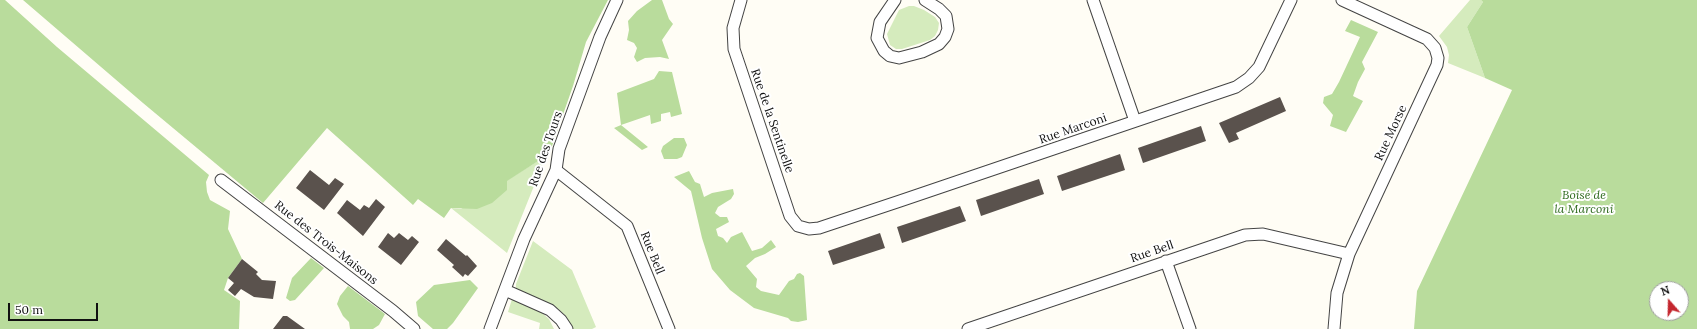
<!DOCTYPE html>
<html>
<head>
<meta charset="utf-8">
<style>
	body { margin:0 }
	#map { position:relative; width:1697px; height:329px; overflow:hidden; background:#fffdf5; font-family:Lora,serif }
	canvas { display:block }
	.north { position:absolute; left:1649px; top:281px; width:40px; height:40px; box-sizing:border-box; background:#fff; border:1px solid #a0a0a0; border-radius:50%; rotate:340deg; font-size:11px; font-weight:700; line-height:16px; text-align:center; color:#111 }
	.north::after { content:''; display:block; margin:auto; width:14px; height:18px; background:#c4262e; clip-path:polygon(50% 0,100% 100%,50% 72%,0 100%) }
	.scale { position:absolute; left:8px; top:303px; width:90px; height:18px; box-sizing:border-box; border:2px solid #111; border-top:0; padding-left:5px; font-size:12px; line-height:14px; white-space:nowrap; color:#111; -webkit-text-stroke:3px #fff; paint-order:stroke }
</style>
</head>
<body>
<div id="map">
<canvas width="1697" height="329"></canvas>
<div class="north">N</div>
<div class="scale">50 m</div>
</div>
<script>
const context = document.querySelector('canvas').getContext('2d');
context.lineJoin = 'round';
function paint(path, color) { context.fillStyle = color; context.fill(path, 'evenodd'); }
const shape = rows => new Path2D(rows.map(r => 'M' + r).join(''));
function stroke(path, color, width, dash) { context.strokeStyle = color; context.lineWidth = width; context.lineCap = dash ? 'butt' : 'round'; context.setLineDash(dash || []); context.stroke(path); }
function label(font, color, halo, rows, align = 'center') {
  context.font = font + ' Lora,serif'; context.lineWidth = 4; context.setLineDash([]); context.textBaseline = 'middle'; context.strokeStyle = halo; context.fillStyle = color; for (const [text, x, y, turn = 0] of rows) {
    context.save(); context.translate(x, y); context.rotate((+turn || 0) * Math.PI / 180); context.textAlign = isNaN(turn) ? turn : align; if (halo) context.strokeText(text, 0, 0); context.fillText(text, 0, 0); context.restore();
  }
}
paint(shape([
	[1470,0,1481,0,1483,2,1467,27,1485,78,1448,63,1449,55,1447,47,1439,36],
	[909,6,914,6,924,10,935,17,939,23,938,30,935,36,930,40,902,49,896,49,890,45,887,34,899,10],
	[546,156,507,253,451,208,461,209],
	[533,241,572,270,596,327,592,329,571,329,566,316,558,309,519,291,516,288,516,284],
	[512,299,534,307,542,313,549,319,554,329,539,329,540,323,508,312]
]), '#d5ebbd');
paint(shape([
	[0,0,5,0,57,47,209,175,206,182,207,192,210,200,230,211,228,229,242,259,228,278,224,290,240,301,239,329,0,329],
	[23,0,608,0,586,42,573,86,552,146,546,156,507,181,507,190,492,203,477,209,451,208,444,218,418,199,413,205,327,128,263,203,143,103],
	[652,0,662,0,669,19,673,24,662,40,669,59,660,57,645,58,637,62,634,57,637,48,634,43,627,40,629,30,628,21,637,11],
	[1481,0,1697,0,1697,329,1414,329,1417,291,1512,90,1485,78,1467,27,1483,2],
	[1657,289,1681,289,1681,313,1657,313],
	[1351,20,1378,32,1362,62,1365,69,1358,82,1353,96,1363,101,1346,132,1330,126,1333,115,1323,103,1324,97,1332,94,1339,82,1360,37,1345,31],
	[659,71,672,72,682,114,671,117,670,112,661,114,661,121,651,124,650,115,621,125,648,147,642,150,614,128,621,125,617,93,654,79],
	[674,138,684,138,687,145,682,157,677,159,664,159,661,151,663,146],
	[689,171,695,182,700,184,704,197,712,193,733,189,734,194,731,199,718,207,715,213,720,217,727,217,729,222,716,229,718,236,723,238,727,243,731,237,742,232,752,251,762,248,771,240,776,247,765,254,755,258,746,266,757,279,756,287,761,291,779,295,789,281,794,279,797,274,800,273,804,276,807,320,798,322,791,321,788,318,754,308,730,290,712,269,702,238,691,191,674,177],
	[311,258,324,268,295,300,290,301,286,298,292,278],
	[470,280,478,288,453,323,447,329,433,329,418,316,416,302,434,285],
	[348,286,385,314,379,325,373,329,350,329,349,322,343,316,337,304,340,296]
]), '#b9dc9c');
paint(shape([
	[1280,97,1286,111,1236,133,1239,139,1229,143,1219,123],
	[1201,126,1206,141,1143,163,1138,148],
	[1120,154,1125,170,1062,191,1057,176],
	[310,170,329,185,335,178,344,184,324,210,296,188],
	[1039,179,1044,194,981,216,976,200],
	[376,199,385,207,363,236,337,213,347,200,360,210,364,205,369,208],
	[960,206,966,221,902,243,897,227],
	[388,233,394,238,399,233,408,240,412,236,419,242,401,265,378,247],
	[880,233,885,248,833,265,828,251],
	[446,239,466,256,467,255,477,266,468,276,465,274,463,277,452,267,454,265,437,250],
	[242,259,258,272,256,274,262,280,276,281,273,299,254,297,241,289,235,296,228,290,234,283,228,278],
	[283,316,287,316,305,329,273,329]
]), '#5a524d');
const minor = shape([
	[741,0,733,28,734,49,790,216,798,226,809,229,819,228,900,201,1236,87,1249,78,1259,67,1291,0],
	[895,0,880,22,877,38,884,51,890,56,899,58,922,52,939,44,945,37,948,29,946,16,939,9,925,0],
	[1093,0,1135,121],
	[556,170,627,226,669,329],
	[221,180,393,311,414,329],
	[1166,261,1190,329],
	[505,290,550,310,561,320,567,329],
	[490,329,524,239,556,170,559,149,600,37,617,0],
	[968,329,1245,235,1263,234,1349,254],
	[1334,329,1337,293,1349,254,1437,65,1438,58,1435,48,1427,39,1342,0]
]);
stroke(minor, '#444', 13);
stroke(minor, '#fff', 11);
label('12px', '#111', '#fff', [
	["Rue de la Sentinelle",772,121,71],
	["Rue Marconi",1073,129,-19],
	["Rue Morse",1391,133,-65],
	["Rue des Tours",546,149,-71],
	["Rue des Trois-Maisons",326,243,38],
	["Rue Bell",1152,252,-19],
	["Rue Bell",652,253,68]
]);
label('italic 12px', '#2f6b1f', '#fff', [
	["Boisé de",1584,196],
	["la Marconi",1584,210]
]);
</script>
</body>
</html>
